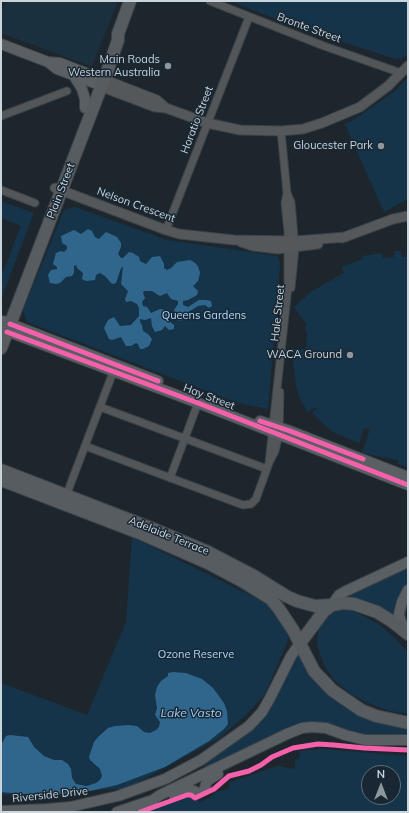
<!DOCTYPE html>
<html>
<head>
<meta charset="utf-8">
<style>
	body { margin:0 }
	#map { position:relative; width:409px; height:813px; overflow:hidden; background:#1e262d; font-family:Mulish,sans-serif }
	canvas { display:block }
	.frame { position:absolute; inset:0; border:2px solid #cad4db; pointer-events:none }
	.north { position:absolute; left:361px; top:765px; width:40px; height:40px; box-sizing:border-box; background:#182733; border:1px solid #5f6c76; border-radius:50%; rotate:0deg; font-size:11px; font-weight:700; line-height:16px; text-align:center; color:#cad4db }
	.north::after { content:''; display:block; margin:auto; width:14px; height:18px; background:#8e979e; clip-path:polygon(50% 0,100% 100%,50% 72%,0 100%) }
</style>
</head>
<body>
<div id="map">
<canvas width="409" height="813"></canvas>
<div class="frame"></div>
<div class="north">N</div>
</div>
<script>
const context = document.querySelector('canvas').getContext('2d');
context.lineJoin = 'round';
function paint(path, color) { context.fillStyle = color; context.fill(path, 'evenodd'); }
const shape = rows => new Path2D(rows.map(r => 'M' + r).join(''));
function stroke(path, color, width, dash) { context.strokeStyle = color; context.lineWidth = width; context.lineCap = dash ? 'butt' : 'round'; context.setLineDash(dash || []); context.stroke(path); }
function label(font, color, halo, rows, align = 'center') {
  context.font = font + ' Mulish,sans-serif'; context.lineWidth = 3; context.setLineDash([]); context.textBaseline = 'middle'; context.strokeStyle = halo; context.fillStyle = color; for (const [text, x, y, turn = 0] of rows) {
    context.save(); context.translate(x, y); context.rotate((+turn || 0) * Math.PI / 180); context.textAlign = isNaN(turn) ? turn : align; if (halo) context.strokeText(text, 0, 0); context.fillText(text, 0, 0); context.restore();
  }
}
paint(shape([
	[6,1,118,1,92,66,90,66,1,33,1,13]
]), '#1b303e');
paint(shape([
	[230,1,408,1,408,54,402,58,396,59,299,28],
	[408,77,408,199,384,212,345,124,352,121,395,91],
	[1,201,34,213,1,299,1,271,3,272,21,226,1,218],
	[75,207,167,240,278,256,280,265,268,409,238,403,27,322,23,310,64,210],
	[395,251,401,251,402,257,408,257,408,467,398,464,398,460,362,453,370,429,364,428,359,443,333,432,320,421,312,412,317,409,316,407,308,412,300,399,296,386,293,361,293,349,306,349,307,333,305,330,307,325,294,307,311,292,328,282,344,273,342,267,363,259,362,256,382,253,383,258,394,257],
	[132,537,266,603,284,625,289,638,265,694,246,715,219,738,126,789,89,790,31,796,1,795,1,683,87,715,126,622],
	[408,564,408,583,399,596,392,616,346,596],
	[346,608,356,612,380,625,396,639,408,652,408,714,391,711,373,705,360,699,350,693,334,680,324,665,317,645,318,633,320,623,333,610],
	[298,651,328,693,342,705,358,713,408,728,408,738,370,738,311,725,207,771,204,766,215,756,249,731],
	[321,749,408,756,408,812,147,812,189,797,191,798,194,801,198,800,200,802,211,797,215,793,230,788,228,783,277,766,295,769,295,761,300,757,299,751],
	[369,773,393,773,393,797,369,797]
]), '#15344a');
paint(shape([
	[88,229,92,231,95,237,99,239,106,232,117,237,121,243,121,247,118,254,121,258,123,258,129,252,133,253,139,257,140,261,146,264,152,257,160,256,164,264,164,268,167,270,171,268,177,262,190,260,194,262,198,266,200,273,198,281,193,286,198,291,197,295,188,300,183,301,183,305,188,307,199,300,206,300,211,301,212,306,209,308,205,305,198,306,185,314,183,320,179,321,176,318,174,310,178,304,178,301,171,299,167,293,160,296,152,291,144,291,143,293,145,298,142,302,143,306,147,307,151,313,160,309,165,310,168,315,169,321,174,325,174,329,169,330,165,326,162,330,155,332,152,326,151,318,145,320,140,319,140,322,142,325,143,331,148,334,152,339,149,346,143,349,140,349,138,344,136,343,131,346,126,346,121,337,112,340,109,339,104,328,108,320,114,317,120,326,131,325,139,316,139,308,137,304,131,301,126,302,125,299,128,291,121,284,123,267,121,268,116,283,113,284,111,283,105,276,100,273,96,275,95,280,86,281,82,279,83,273,77,268,76,265,74,266,74,273,72,276,66,277,60,283,56,284,50,283,48,275,51,270,57,269,57,267,53,264,56,253,61,251,64,252,67,249,67,246,62,243,61,236,74,230,81,234],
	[173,672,186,673,202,679,213,688,224,703,227,711,228,724,224,729,209,741,165,767,117,785,90,791,64,794,22,794,1,792,1,745,6,736,10,735,28,737,34,747,44,756,54,760,62,760,68,764,71,769,72,778,76,784,87,786,96,783,100,780,102,776,100,769,90,760,89,757,94,742,98,737,108,728,115,726,128,725,137,726,144,732,150,733,156,730,159,727,160,722,155,715,157,708,155,695,157,687,161,681,168,676,168,673]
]), '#31668c');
const street = shape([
	[210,1,324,46,401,73],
	[1,116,67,91],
	[1,190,35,203],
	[287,193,291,202,295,248,291,288],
	[166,230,249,17],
	[100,407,267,469],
	[85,446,243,505,251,504,256,499,269,463,288,287,288,232,285,203,287,193,281,131],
	[270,461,275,451,279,435,280,392],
	[170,478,198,403],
	[66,496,115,367]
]);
const secondary = shape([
	[98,77,157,100,166,108],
	[97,85,155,107,166,108,207,123,240,130,281,131,303,129,322,123,360,107,388,86,408,66],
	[55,188,166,230,179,234,234,240,295,241,346,237],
	[342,238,393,219,408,216],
	[241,242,253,246,278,249,318,244]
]);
const primary = shape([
	[1,44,48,62,60,63,96,77],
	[48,62,57,69,94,83],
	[74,76,82,89,85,99,85,108],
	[3,321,158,381],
	[1,329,198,403,408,485],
	[260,421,290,431,408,477],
	[332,605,339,595,346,591,408,562],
	[407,632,401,622,399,614,402,602,408,590],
	[204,790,207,781,218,774],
	[174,795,187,790,192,790,198,793],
	[1,811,47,809,70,807,118,796,165,779,201,760,249,726,262,712,270,698,291,656,300,643],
	[117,812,153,800,160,795,287,734,302,728,312,727,326,728,345,735,365,740,408,740]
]);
const highway = shape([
	[1,348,108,69,118,40,118,34,130,1],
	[1,470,151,528,208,552,254,576,286,596,297,601,315,606,332,605],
	[1,480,142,534,208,563,242,581,271,599,279,609,293,630,314,671,332,690,361,710,376,716,408,723],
	[300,643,324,611,332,605,343,603,354,604,377,612,393,622,408,634]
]);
stroke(street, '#3b4247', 9);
stroke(secondary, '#3b4247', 11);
stroke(primary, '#3b4247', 12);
stroke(highway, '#3b4247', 14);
stroke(street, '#525659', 7);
stroke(secondary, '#54585b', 9);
stroke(primary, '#5a5f63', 10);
stroke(highway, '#575c60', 12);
stroke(shape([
	[10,324,158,381],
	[7,332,198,403,408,485],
	[260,421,290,431,363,459],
	[140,812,187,795,191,795,195,798,214,789,229,776,249,771,261,765,272,757,293,748,318,744,334,745,364,748,408,750]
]), '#f560ab', 5);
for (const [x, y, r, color] of [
	[168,66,4,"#8e979e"],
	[381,146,4,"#8e979e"],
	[350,355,4,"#8e979e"]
]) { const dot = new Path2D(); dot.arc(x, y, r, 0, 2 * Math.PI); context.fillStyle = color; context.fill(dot); stroke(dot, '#182733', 1.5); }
label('11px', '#cad4db', '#182733', [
	["Bronte Street",309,28,20],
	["Horatio Street",197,120,-69],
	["Plain Street",61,191,-69],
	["Nelson Crescent",136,205,20],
	["Hale Street",278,313,-84],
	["Hay Street",209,397,21],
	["Adelaide Terrace",169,536,22],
	["Riverside Drive",50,795,-6]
]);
label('11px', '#cad4db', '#182733', [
	["Main Roads",160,60],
	["Western Australia",160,73],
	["Gloucester Park",373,146],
	["WACA Ground",342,355]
], 'right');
label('11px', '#aad9fe', '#182733', [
	["Queens Gardens",204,316],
	["Ozone Reserve",196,655]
]);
label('italic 12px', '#9ecdf1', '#182733', [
	["Lake Vasto",191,713]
]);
</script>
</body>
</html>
